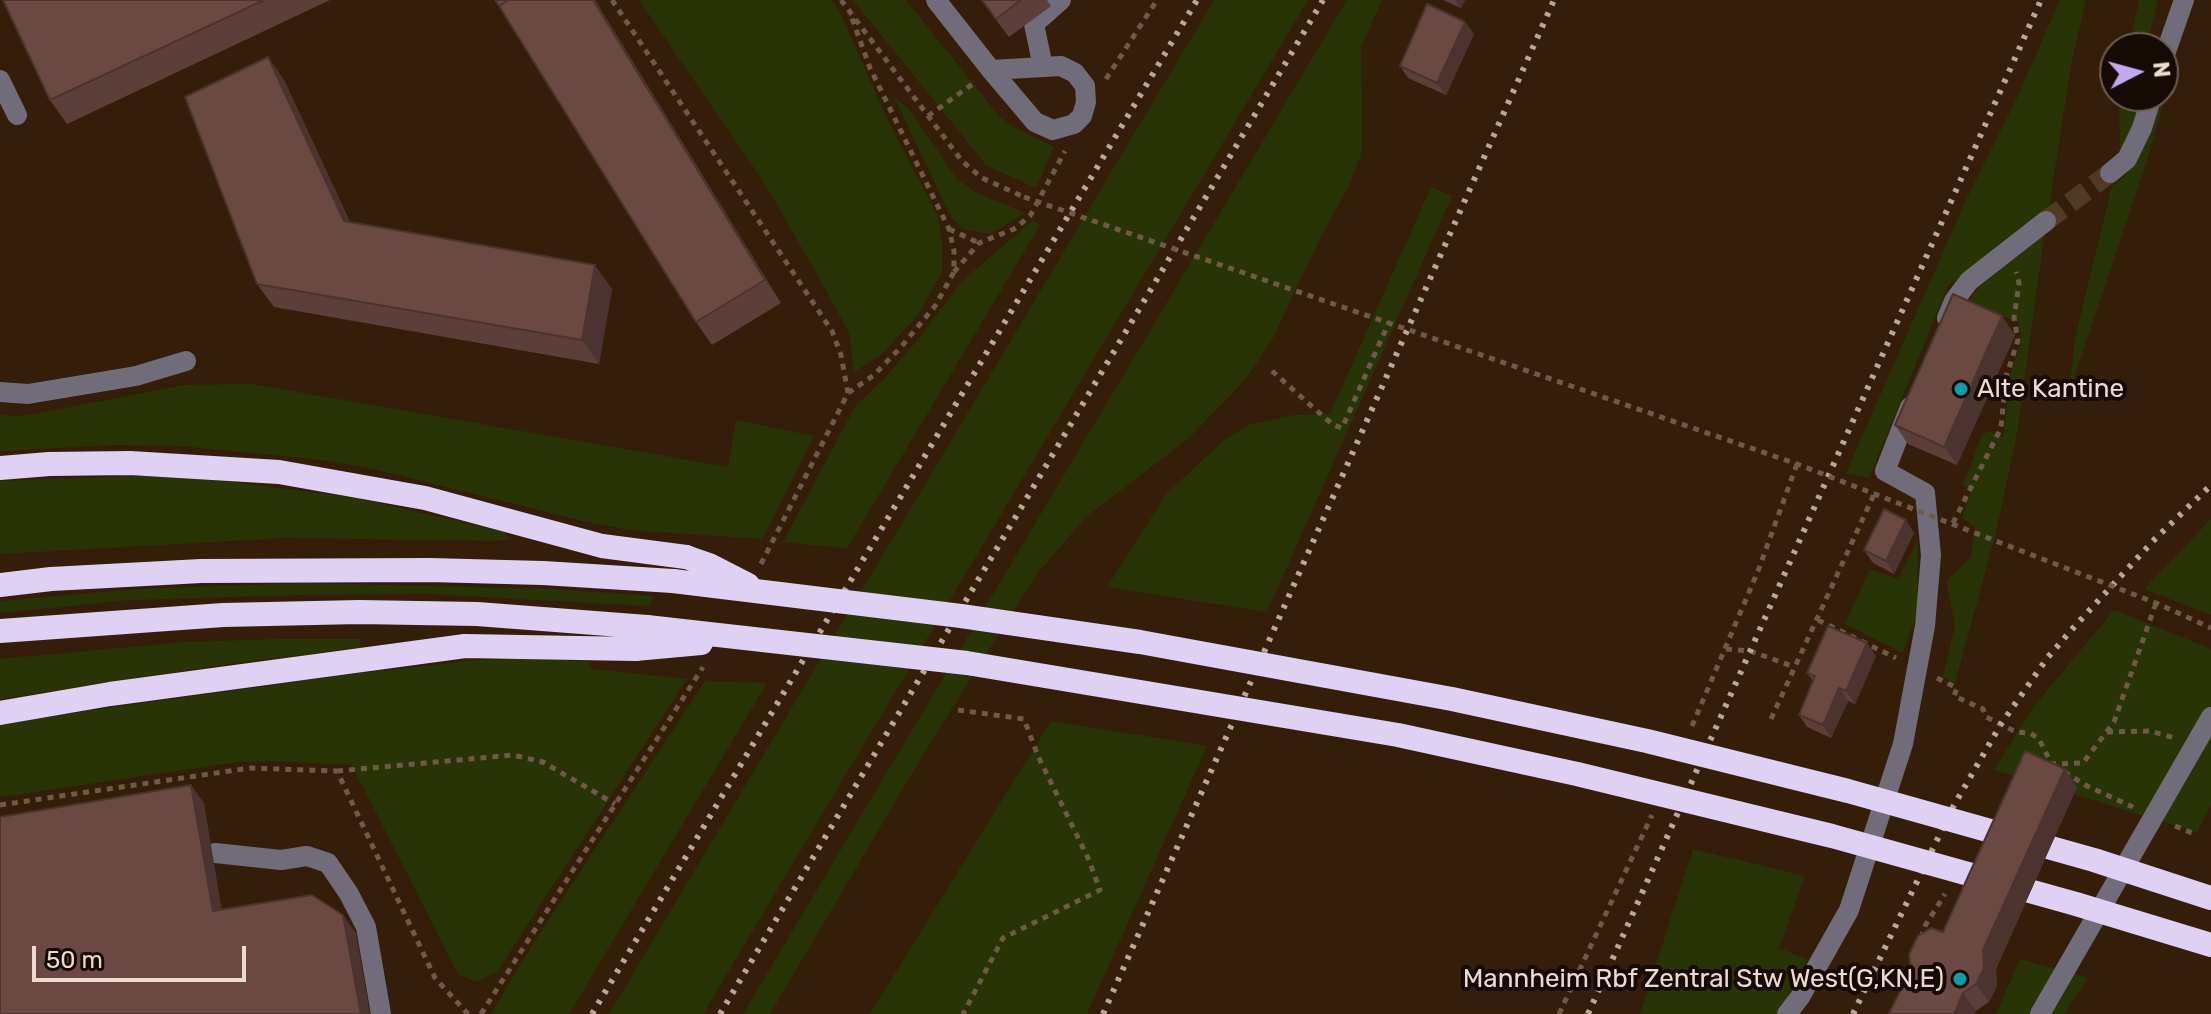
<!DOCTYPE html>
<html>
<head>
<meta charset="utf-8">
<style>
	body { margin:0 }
	#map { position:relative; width:2211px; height:1014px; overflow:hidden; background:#351e09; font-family:Rubik,sans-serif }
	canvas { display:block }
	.north { position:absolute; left:2099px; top:32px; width:80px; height:80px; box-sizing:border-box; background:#150b04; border:2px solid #6a5e55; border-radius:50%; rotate:84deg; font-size:22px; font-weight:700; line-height:32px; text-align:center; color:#eadbce }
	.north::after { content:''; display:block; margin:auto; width:28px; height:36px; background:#c2a7f2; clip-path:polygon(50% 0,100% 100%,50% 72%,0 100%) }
	.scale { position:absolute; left:32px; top:946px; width:214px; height:36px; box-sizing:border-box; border:4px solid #eadbce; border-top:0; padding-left:10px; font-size:24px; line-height:28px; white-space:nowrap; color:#eadbce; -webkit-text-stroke:6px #150b04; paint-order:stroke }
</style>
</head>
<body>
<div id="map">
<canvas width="2211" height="1014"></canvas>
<div class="north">N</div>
<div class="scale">50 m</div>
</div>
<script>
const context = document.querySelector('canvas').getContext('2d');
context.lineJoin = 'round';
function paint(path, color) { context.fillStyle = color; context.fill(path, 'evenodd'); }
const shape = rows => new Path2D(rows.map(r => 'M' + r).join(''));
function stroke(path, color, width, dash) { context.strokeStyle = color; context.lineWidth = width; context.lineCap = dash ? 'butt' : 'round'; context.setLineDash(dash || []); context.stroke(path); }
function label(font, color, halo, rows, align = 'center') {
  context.font = font + ' Rubik,sans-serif'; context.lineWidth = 8; context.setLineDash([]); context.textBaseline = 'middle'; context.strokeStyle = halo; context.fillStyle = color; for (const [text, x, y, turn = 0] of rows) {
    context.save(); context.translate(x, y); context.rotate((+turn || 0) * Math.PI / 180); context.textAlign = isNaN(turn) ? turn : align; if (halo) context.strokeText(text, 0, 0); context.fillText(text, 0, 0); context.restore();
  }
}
paint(shape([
	[639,0,831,0,839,10,886,117,938,216,942,242,942,272,918,315,882,354,854,372,849,332,819,278,765,184],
	[853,0,906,0,999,116,1014,127,1054,147,1036,188,986,165],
	[1214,0,1308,0,703,1014,609,1014],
	[1347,0,1382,0,1361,47,1362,151,1349,186,1322,234,1272,340,1245,380,1189,438,1086,517,1036,575,921,758,770,1014,743,1014],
	[2060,0,2086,0,2072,60,2048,213,1948,286,1869,478,1846,473,1966,200,2017,98],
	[2139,0,2158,0,2148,39,2153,48,2129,48],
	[2170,81,2147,160,2069,393,2075,338,2112,186,2125,176,2143,147],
	[2119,96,2145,96,2134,132,2120,150],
	[894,97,909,109,957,179,977,193,1025,213,991,234,962,229,950,215],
	[1431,187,1452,196,1267,612,1107,587,1167,493,1222,442,1248,425,1294,415,1330,414],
	[1032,221,1040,225,847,548,783,542,856,405,884,379,915,343,961,282],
	[2045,230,2016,439,1995,536,1955,683,1943,677,1955,625,1946,581,1971,557,1975,527,1962,518,1972,490,1963,485,1982,435,1989,431,2004,437,2009,379,2022,340,2018,322,1968,302,1979,287],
	[251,384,728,467,736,420,814,436,762,539,629,530,583,521,365,467,313,459,181,446,114,445,0,451,0,415,24,416,184,385],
	[142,476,215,480,356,498,504,532,510,539,498,541,284,538,0,554,0,481],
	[2211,519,2211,615,2144,589],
	[1918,539,1917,614,1903,653,1845,624,1870,569,1898,579],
	[303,583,553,589,654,596,649,606,428,594,303,595,129,600,0,613,0,601,139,589],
	[2114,610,2211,649,2211,805,2197,832,1994,770,2035,705],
	[279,639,360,639,361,647,214,666,0,699,0,659,185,642],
	[531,658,590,662,591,669,687,679,497,972,475,982,458,974,352,765,275,761,238,762,0,797,0,725,92,710,353,674,477,660],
	[705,681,767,683,569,1014,491,1014,531,947],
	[1051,721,1207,746,1087,1014,870,1014],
	[1693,849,1805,876,1779,948,1808,960,1778,1014,1640,1014],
	[2020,959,2088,978,2064,1014,1996,1014]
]), '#283406');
stroke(shape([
	[2046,221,2110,173]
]), '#503a27', 20, [20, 10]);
stroke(shape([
	[612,0,832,331,841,355,848,393],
	[841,0,962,161,982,178,1024,197],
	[1106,79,1157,0],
	[928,116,974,83],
	[949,229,979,243],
	[954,272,979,243,1014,229,1030,216,1065,151],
	[1272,371,1333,425,1342,428,1389,322],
	[1953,523,2001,428,2006,377,2018,340,2014,318,2019,283,2016,272],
	[761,564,848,393,874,375,901,347,935,306,954,272,954,251,949,229,870,68,849,10],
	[1818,620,1896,658],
	[1726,649,1750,651,1795,667],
	[1937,678,1957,688,1954,696,1983,709,1986,717,2016,732,2030,733,2039,739,2052,765],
	[958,710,1024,719,1038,756,1088,858,1100,890,1003,938,963,1014],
	[1771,719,1876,490],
	[1692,726,1758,571,1797,464],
	[2107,732,2150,731,2175,738],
	[2050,764,2083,763,2114,722,2156,603],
	[337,771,513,755,543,762,615,804],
	[2064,772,2087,786,2133,807],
	[0,805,250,768,337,771,435,978,468,1014],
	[2175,826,2197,835],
	[1921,938,1925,926,1945,894],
	[481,1014,703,667],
	[1559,1014,1652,815]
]), '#6e5a47', 5, [6, 6]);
stroke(shape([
	[936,0,991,70,1035,122,1053,130,1074,124,1082,116,1086,102,1085,86,1075,73,1061,66,991,70],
	[2163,60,2184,0],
	[1043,67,1034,24,1061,0],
	[0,80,17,115],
	[2110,173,2127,159,2142,128,2152,96],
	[1947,318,1954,301,1969,281,2046,221],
	[0,392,28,394,136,376,186,361],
	[215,853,281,860,307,856,328,863,349,894,366,927,381,1014],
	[1787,1014,1800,997,1849,910,1903,744,1925,626,1931,555,1925,493,1885,471,1910,407],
	[2040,1014,2211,717]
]), '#716c79', 20);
stroke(shape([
	[0,468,49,464,130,463,279,472,425,498,602,546,686,557],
	[0,585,51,579,201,571,430,570,543,573,673,581],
	[0,631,223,615,359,612,477,614,647,627],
	[0,713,110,694,465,646,635,649]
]), '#dfd1f3', 24);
stroke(shape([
	[592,1014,1197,0],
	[720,1014,1323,0],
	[1103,1014,1554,0],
	[1588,1014,2041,0],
	[1853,1014,1953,807,2001,724,2048,657,2075,626,2154,540,2211,485]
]), '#b9a899', 6, [4, 8]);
stroke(shape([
	[1024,197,1797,464,2156,603,2211,628]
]), '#6e5a47', 5, [6, 6]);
stroke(shape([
	[686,557,709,565,748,585],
	[673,581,961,616,1140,642,1452,699,1647,741,1848,791,2094,860,2211,898],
	[647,627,967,663,1398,735,1577,774,1832,836,2076,904,2211,945],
	[635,649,701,643]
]), '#dfd1f3', 24);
paint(shape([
	[3,0,330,0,67,124,50,100],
	[595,0,781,303,712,345,696,322],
	[981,0,1047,0,1051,6,1009,37],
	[1443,0,1465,0,1461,8],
	[1465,22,1474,34,1446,95,1408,78,1400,66],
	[268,57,284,80,350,222,612,289,599,364,274,307,257,284],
	[2015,335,1957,465,1908,444,1895,425],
	[1914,533,1894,574,1873,563,1864,550],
	[1876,656,1855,704,1848,701,1831,738,1807,727,1799,715,1813,681,1807,673],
	[2065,769,2077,787,1996,969,1997,986,1989,1002,1976,1011,1911,969,1943,932]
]), '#5c3f3a');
paint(shape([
	[593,0,595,0,781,303,765,280],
	[1455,0,1465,0,1461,8],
	[1465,22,1474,34,1446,95,1437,83],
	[268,57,284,80,360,245,344,221],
	[595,265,612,289,599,364,582,340],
	[2002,316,2015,335,1957,465,1944,447],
	[1906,520,1914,533,1894,574,1886,561],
	[1867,643,1876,656,1855,704,1846,691],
	[1839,688,1848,701,1831,738,1823,725],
	[2065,769,2077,787,1996,969,1997,986,1989,1002,1976,984,1983,950],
	[191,785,204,803,225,929,213,911],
	[343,915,356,933,370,1014,361,1014],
	[1963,993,1976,1011,1974,1014,1954,1014]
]), '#4b332f');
const building = shape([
	[3,0,264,0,50,100,3,0],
	[495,0,508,0,499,6,495,0],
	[508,0,593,0,765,280,696,322,499,6,508,0],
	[982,0,1021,0,996,19,982,0],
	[1427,4,1465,22,1437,83,1400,66,1427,4],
	[268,57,344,221,595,265,582,340,257,284,185,97,268,57],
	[1953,294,2002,316,1944,447,1895,425,1953,294],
	[1884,509,1906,520,1886,561,1864,550,1884,509],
	[1828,626,1867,643,1846,691,1839,688,1823,725,1799,715,1815,676,1807,673,1828,626],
	[2025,751,2065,769,1983,950,1984,968,1976,984,1963,993,1954,1014,1889,1014,1911,969,1909,954,1918,936,1931,928,1943,932,2025,751],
	[191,785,213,911,312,895,343,915,361,1014,0,1014,0,817,191,785]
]);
paint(building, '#6b4943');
stroke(building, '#4b332f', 2);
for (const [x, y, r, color] of [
	[1961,389,8,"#0f9aa8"],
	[1960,979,8,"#0f9aa8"]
]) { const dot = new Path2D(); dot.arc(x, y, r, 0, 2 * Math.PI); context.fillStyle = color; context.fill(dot); stroke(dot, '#150b04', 3); }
label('26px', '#eadbce', '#150b04', [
	["Alte Kantine",1977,389],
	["Mannheim Rbf Zentral Stw West(G,KN,E)",1944,979,"right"]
], 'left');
</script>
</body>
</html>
